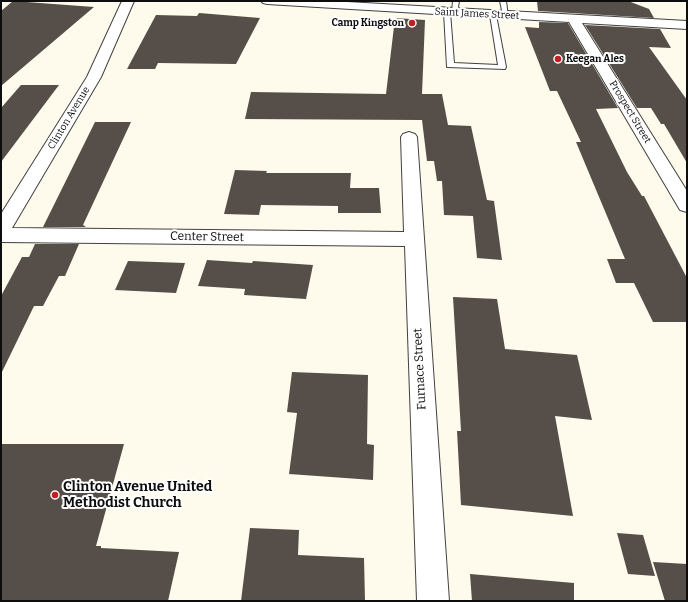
<!DOCTYPE html>
<html>
<head>
<meta charset="utf-8">
<style>
	body { margin:0 }
	#map { position:relative; width:688px; height:602px; overflow:hidden; background:#fffbec; font-family:Bitter,serif }
	canvas { display:block }
	.frame { position:absolute; inset:0; border:2px solid #0d0d0d; pointer-events:none }
</style>
</head>
<body>
<div id="map">
<canvas width="688" height="602"></canvas>
<div class="frame"></div>
</div>
<script>
const context = document.querySelector('canvas').getContext('2d');
context.lineJoin = 'round';
function paint(path, color) { context.fillStyle = color; context.fill(path, 'evenodd'); }
const shape = rows => new Path2D(rows.map(r => 'M' + r).join(''));
function stroke(path, color, width, dash) { context.strokeStyle = color; context.lineWidth = width; context.lineCap = dash ? 'butt' : 'round'; context.setLineDash(dash || []); context.stroke(path); }
function label(font, color, halo, rows, align = 'center') {
  context.font = font + ' Bitter,serif'; context.lineWidth = 4; context.setLineDash([]); context.textBaseline = 'middle'; context.strokeStyle = halo; context.fillStyle = color; for (const [text, x, y, turn = 0] of rows) {
    context.save(); context.translate(x, y); context.rotate((+turn || 0) * Math.PI / 180); context.textAlign = isNaN(turn) ? turn : align; if (halo) context.strokeText(text, 0, 0); context.fillText(text, 0, 0); context.restore();
  }
}
paint(shape([
	[13,1,94,7,1,86,1,11],
	[537,1,628,1,649,9,654,18,538,11],
	[199,13,260,18,236,64,158,63,155,69,127,69,156,15,197,16],
	[395,18,425,20,422,94,442,94,448,125,471,126,487,200,494,201,502,260,477,258,473,216,444,215,442,181,437,181,434,161,427,161,422,120,245,119,251,92,386,94],
	[539,22,568,23,618,108,596,109,627,172,642,196,644,196,687,278,687,322,653,322,634,283,616,283,607,259,625,259,576,142,581,142,557,91,550,91,525,27,539,28],
	[585,25,660,29,671,48,649,47,687,100,687,163,664,124,661,124,651,108,637,108],
	[21,85,59,85,1,162,1,108],
	[95,122,131,122,83,225,86,227,43,227],
	[235,170,267,171,266,173,351,173,350,188,379,188,381,213,338,213,338,206,261,205,259,215,224,214],
	[35,244,79,244,65,276,59,276,43,306,34,306,1,374,1,296,22,257,29,257],
	[207,260,252,263,253,261,313,265,306,299,244,295,245,289,198,286],
	[128,261,185,263,176,293,115,290],
	[453,297,497,299,505,349,577,355,592,420,555,416,573,516,461,505,457,431,461,431],
	[292,372,368,375,367,444,374,445,373,480,289,474,297,413,287,412],
	[1,444,124,444,96,546,101,546,101,548,179,552,168,601,1,601],
	[250,528,299,530,298,555,364,558,365,601,241,601],
	[617,533,643,535,655,576,628,574],
	[653,562,687,564,687,601,665,601],
	[470,574,574,583,574,601,472,601]
]), '#564e48');
const service = shape([
	[453,1,459,1,457,13,452,12,453,1],
	[500,1,506,1,508,16,503,15,500,1],
	[447,10,450,12,454,63,498,65,490,15,493,13,496,15,506,67,505,69,447,67,444,12,447,10]
]);
const minor = shape([
	[122,1,134,1,101,77,12,228,404,232,401,137,403,134,409,132,415,134,417,137,449,601,417,601,405,246,1,242,1,214,87,77,122,1],
	[261,1,329,1,687,21,687,29,582,23,687,191,687,212,680,210,569,22,267,4,263,3,261,1]
]);
stroke(service, '#404040', 2);
stroke(minor, '#404040', 2);
paint(service, '#fff');
paint(minor, '#fff');
for (const [x, y, r, color] of [
	[412,23,4,"#c41d24"],
	[558,59,4,"#c41d24"],
	[55,495,4,"#c41d24"]
]) { const dot = new Path2D(); dot.arc(x, y, r, 0, 2 * Math.PI); context.fillStyle = color; context.fill(dot); stroke(dot, '#fff', 1.5); }
label('10px', '#0d0d0d', '#fff', [
	["Saint James Street",477,14,3],
	["Prospect Street",630,112,59],
	["Clinton Avenue",69,118,-59]
]);
label('bold 10px', '#0d0d0d', '#fff', [
	["Camp Kingston",404,23],
	["Keegan Ales",566,59,"left"]
], 'right');
label('12px', '#0d0d0d', '#fff', [
	["Center Street",207,237,1],
	["Furnace Street",420,369,-93]
]);
label('bold 14px', '#0d0d0d', '#fff', [
	["Clinton Avenue United",63,487],
	["Methodist Church",63,503]
], 'left');
</script>
</body>
</html>
